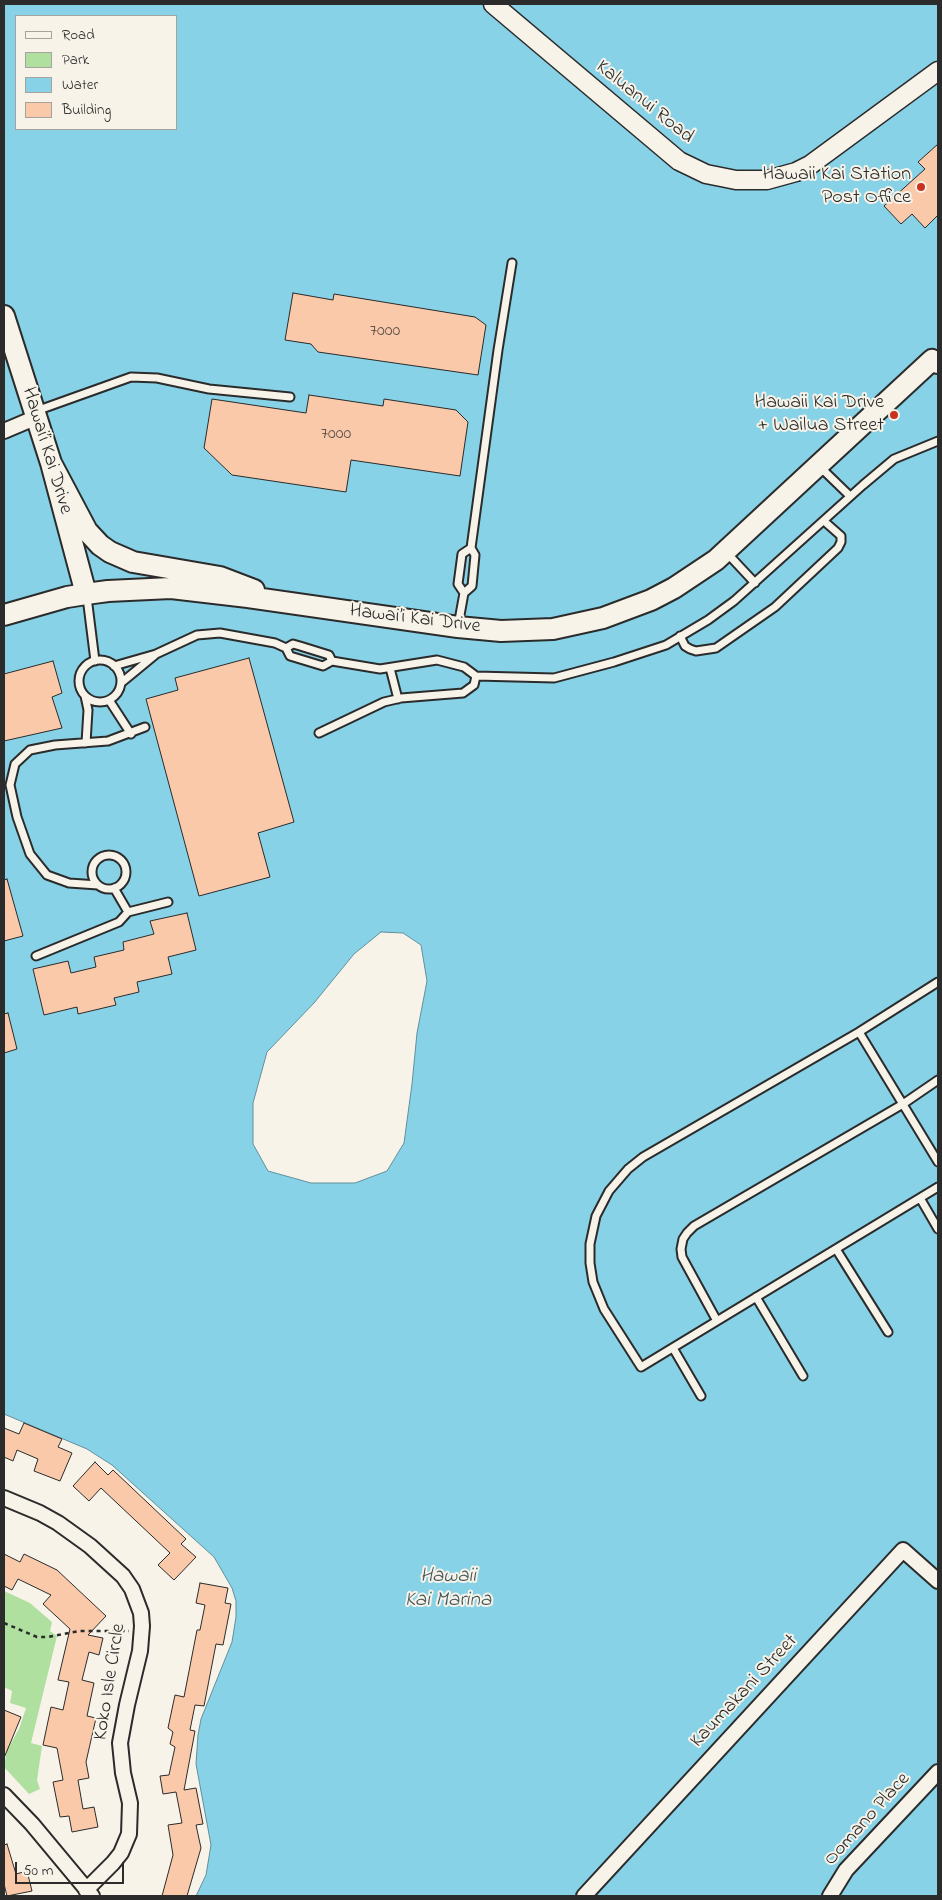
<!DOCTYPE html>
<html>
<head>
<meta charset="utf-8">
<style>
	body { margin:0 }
	#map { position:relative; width:942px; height:1900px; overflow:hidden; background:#f7f3e8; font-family:"Indie Flower",sans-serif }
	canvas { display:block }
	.frame { position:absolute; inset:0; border:5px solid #2b2b2b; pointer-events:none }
	.legend { position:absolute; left:15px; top:15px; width:162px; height:115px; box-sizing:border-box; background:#f7f3e8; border:1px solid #a5a39c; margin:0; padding:6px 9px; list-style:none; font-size:15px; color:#2b2b2b }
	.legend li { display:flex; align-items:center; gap:10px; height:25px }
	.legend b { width:25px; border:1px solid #a5a39c }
	.scale { position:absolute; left:15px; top:1862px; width:109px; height:22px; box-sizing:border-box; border:2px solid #2b2b2b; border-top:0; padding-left:6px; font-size:15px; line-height:18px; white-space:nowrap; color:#2b2b2b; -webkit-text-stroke:4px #f7f3e8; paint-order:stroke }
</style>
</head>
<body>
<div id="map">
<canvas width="942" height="1900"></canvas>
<div class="frame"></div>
<ul class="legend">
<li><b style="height:6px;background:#f7f3e8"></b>Road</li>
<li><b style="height:14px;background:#afe0a0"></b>Park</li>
<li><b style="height:14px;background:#87d2e7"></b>Water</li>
<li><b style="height:14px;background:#fac9aa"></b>Building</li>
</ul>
<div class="scale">50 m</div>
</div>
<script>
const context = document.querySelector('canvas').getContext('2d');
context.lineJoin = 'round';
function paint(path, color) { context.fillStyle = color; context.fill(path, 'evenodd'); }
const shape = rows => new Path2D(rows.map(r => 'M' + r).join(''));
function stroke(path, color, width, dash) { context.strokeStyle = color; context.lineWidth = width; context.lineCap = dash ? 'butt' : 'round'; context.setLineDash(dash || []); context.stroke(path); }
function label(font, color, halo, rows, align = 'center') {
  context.font = font + ' "Indie Flower",sans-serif'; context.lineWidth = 4; context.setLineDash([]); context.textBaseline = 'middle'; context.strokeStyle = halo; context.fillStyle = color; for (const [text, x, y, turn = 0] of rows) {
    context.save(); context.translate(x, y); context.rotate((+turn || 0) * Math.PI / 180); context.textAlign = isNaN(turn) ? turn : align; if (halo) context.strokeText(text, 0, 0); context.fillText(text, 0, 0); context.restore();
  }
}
paint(shape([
	[4,1591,30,1603,52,1622,50,1631,57,1636,31,1743,42,1746,37,1780,40,1789,29,1794,4,1767,7,1750,19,1729,26,1708,10,1703,12,1691,4,1687]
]), '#afe0a0');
const water = shape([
	[4,4,938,4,938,1896,196,1896,206,1875,211,1845,196,1764,198,1735,201,1719,232,1642,236,1617,236,1601,232,1588,214,1557,112,1465,87,1449,4,1414,4,4],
	[16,16,176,16,176,129,16,129,16,16],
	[381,932,403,933,421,945,427,981,417,1033,412,1084,404,1143,387,1171,355,1183,311,1183,268,1171,253,1144,253,1103,267,1052,314,1003,354,954,381,932]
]);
paint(water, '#87d2e7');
stroke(water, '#628f9c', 1);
const building = shape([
	[938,144,938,215,925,228,912,214,901,224,884,206,925,169,918,162,938,144],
	[293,293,333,300,334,294,475,317,486,325,478,375,318,352,311,344,285,340,293,293],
	[309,395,383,406,384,399,456,410,468,422,460,476,351,460,346,492,232,475,204,448,212,399,306,413,309,395],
	[249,658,294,822,258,833,270,877,199,896,146,699,178,690,175,678,249,658],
	[53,661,62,693,52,697,62,728,4,741,4,674,53,661],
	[7,879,23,936,4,941,4,880,7,879],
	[187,913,196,950,168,957,172,974,137,982,139,992,114,998,116,1005,78,1014,77,1007,44,1015,33,969,68,961,71,973,96,967,94,957,124,950,123,942,154,934,150,921,187,913],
	[8,1013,17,1049,4,1053,4,1014,8,1013],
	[24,1423,62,1439,58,1447,72,1453,60,1481,34,1471,38,1459,17,1450,13,1461,4,1457,4,1428,19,1434,24,1423],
	[95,1462,108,1475,113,1470,186,1539,181,1544,196,1557,174,1580,158,1565,170,1553,101,1488,89,1501,73,1486,95,1462],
	[4,1554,20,1562,24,1554,57,1570,106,1616,88,1635,103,1638,99,1655,89,1652,82,1680,94,1683,87,1716,96,1718,86,1762,89,1778,78,1780,83,1809,94,1807,98,1827,72,1832,69,1816,60,1817,53,1782,63,1780,57,1748,43,1745,51,1707,63,1710,69,1682,58,1680,70,1629,43,1604,51,1595,18,1579,12,1590,4,1586,4,1554],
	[200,1583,228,1588,225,1603,231,1604,223,1645,216,1644,204,1706,195,1705,190,1730,195,1731,184,1790,196,1788,203,1824,196,1825,201,1848,187,1896,162,1896,173,1855,168,1825,182,1823,176,1792,163,1794,160,1776,169,1775,175,1747,170,1744,173,1732,168,1728,175,1695,184,1697,197,1630,200,1630,205,1605,196,1603,200,1583],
	[4,1710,21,1717,4,1758,4,1710],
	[7,1844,16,1874,27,1871,32,1891,7,1896,4,1884,4,1845,7,1844]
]);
paint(building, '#fac9aa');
stroke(building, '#2b2b2b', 1);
const service = shape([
	[36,411,131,377,157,378,209,389,290,397],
	[819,466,850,496],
	[726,552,755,583],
	[464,593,458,584,462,554,471,548],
	[87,597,95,661],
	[458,626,464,593,472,586,475,555,471,548,498,350,512,263],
	[680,636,685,646,690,649,696,651,716,648,775,607,838,548,841,542,841,536,824,521],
	[286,648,293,644,300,646,329,655,332,661],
	'79 681a21 21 0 1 1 42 0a21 21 0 1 1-42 0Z',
	[114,666,156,654,197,635,220,633,275,643,286,648,290,656,323,666,332,661,380,669,437,660,464,667,476,676,554,678,614,662,666,645,708,620,734,601,863,485,894,459,938,441],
	[390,668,398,699],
	[121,683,155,655],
	[85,696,88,710,86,743],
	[109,700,131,734],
	[319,733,384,702,401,698,463,693,474,685,476,676],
	'92 872a17 17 0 1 1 34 0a17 17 0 1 1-34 0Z',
	[98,885,69,883,47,875,30,854,17,817,10,785,15,764,30,750,55,745,108,741,145,727],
	[114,888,128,912,168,902],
	[36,956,119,922,128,912],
	[938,982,859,1032,643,1157,628,1169,609,1191,596,1216,590,1244,590,1263,593,1282,604,1309,641,1367,938,1187],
	[859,1032,938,1162],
	[920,1198,938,1229],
	[836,1249,888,1332],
	[756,1297,803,1376],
	[717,1321,682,1257,681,1249,683,1239,687,1233,694,1226,903,1104,938,1080],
	[673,1348,701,1396]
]);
const minor = shape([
	[4,431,37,417],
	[4,1498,40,1513,58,1523,90,1546,123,1576,132,1589,141,1613,142,1626,140,1651,127,1705,120,1743,123,1773,130,1803,129,1834,121,1853,113,1863,86,1890],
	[4,1795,32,1824,92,1896],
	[584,1896,903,1550,938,1581],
	[830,1896,846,1870,938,1772]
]);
const tertiary = shape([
	[493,4,679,161,706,174,736,180,767,180,796,172,810,165,938,71]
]);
const secondary = shape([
	[4,316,51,463,86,594],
	[51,463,87,531,100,545,110,552,133,562,220,577,254,590],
	[4,615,67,597,86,594,108,591,171,588,248,597,458,627,501,631,553,629,603,618,651,600,674,588,716,560,932,360,938,363]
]);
stroke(service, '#2b2b2b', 11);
stroke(minor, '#2b2b2b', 18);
stroke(tertiary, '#2b2b2b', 21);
stroke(secondary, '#2b2b2b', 24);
stroke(shape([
	[4,1623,37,1637,48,1637,79,1631,129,1631]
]), '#2b2b2b', 2.5, [4, 4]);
stroke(service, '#f7f3e8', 7);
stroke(minor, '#f7f3e8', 14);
stroke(tertiary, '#f7f3e8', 18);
stroke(secondary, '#f7f3e8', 20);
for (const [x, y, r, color] of [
	[921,187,5,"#c8321e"],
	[894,415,5,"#c8321e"]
]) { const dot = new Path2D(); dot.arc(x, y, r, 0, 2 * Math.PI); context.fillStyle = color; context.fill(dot); stroke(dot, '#f7f3e8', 2); }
label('18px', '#5f524b', null, [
	["7000",385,332],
	["7000",336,435]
]);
label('20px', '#2b2b2b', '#f7f3e8', [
	["Kaluanui Road",644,103,39],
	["Hawai’i Kai Drive",46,451,73],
	["Hawai’i Kai Drive",415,620,7],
	["Koko Isle Circle",111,1682,-81],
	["Kaumakani Street",745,1692,-47],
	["Oomano Place",868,1820,-48]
]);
label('20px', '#2b2b2b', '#f7f3e8', [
	["Hawaii Kai Station",911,176],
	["Post Office",911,199],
	["Hawaii Kai Drive",884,404],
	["+ Wailua Street",884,427]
], 'right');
label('italic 21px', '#42555a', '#f7f3e8', [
	["Hawaii",448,1578],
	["Kai Marina",448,1602]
]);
</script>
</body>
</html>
